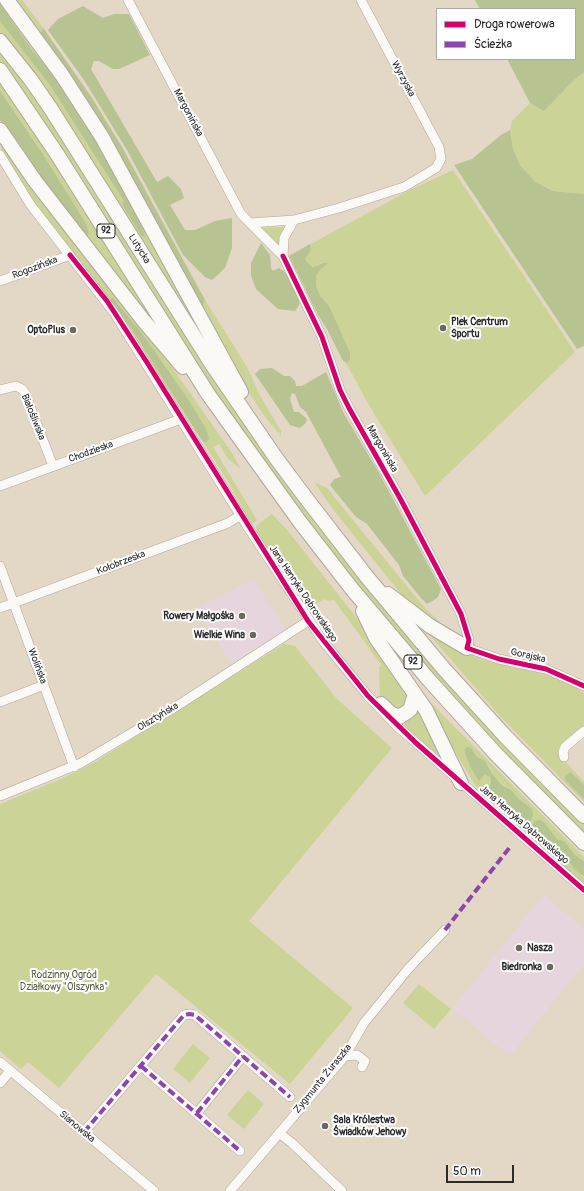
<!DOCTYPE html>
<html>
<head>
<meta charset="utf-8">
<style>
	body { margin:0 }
	#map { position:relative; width:584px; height:1191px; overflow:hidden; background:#e2d8c5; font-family:Pangolin,sans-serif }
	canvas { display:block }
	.legend { position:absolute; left:436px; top:8px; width:140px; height:52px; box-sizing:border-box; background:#fff; border:1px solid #aaa; margin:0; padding:5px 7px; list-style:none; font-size:12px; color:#2b2b2b }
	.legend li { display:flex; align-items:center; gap:8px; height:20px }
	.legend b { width:20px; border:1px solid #aaa }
	.scale { position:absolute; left:446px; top:1165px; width:68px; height:18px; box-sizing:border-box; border:2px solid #2b2b2b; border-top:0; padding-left:5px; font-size:12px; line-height:14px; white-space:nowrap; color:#2b2b2b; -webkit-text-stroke:3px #fff; paint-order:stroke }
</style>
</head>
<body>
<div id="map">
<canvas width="584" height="1191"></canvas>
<ul class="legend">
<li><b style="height:5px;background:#d6006c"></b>Droga rowerowa</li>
<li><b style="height:5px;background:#8e44ad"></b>Ścieżka</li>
</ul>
<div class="scale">50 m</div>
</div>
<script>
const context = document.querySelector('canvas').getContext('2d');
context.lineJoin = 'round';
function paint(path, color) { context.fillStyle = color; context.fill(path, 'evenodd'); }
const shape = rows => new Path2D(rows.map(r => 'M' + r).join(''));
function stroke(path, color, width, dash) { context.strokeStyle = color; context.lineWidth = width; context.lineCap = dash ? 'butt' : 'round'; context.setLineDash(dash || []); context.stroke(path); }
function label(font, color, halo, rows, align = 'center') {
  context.font = font + ' Pangolin,sans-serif'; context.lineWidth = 4; context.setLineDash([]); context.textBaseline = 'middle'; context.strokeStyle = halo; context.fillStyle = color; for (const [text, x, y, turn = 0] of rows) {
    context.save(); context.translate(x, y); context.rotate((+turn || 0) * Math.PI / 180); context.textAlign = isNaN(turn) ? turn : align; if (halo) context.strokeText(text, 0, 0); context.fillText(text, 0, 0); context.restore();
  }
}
paint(shape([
	[254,579,286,630,231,664,197,608],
	[544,894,584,930,584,964,510,1056,452,1009]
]), '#e6d5dc');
paint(shape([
	[0,0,69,95,184,300,184,306,10,44,0,32],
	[14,0,22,0,44,29,42,30,41,36],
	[0,49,28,86,252,433,569,809,584,824,584,835,456,702,341,566,225,408,24,93,0,62],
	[584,72,584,194,553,191,535,182,520,165,513,149,510,130,512,121,530,103,544,110,572,82],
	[0,80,25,115,168,341,43,182,0,120],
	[0,140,167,360,232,453,241,469,228,459,219,444,213,447,257,520,254,523,251,523,226,478,119,313,30,197,2,151],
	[453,170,575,352,425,496,367,402,289,256,410,190],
	[286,227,279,247,261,228],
	[205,300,247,367,259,394,281,431,281,436,265,417,236,373,199,305,203,305],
	[314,482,327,488,406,585,427,610,451,633,409,604,335,512],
	[272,514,288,531,367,631,410,699,399,712,382,700,380,696,379,667,382,666,334,600,328,601,325,599,315,604,302,599,257,532,256,526],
	[419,623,464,652,500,664,545,674,571,684,584,693,584,726,563,747,563,759,584,782,584,802,500,716],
	[284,644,295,646,337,699,392,748,249,921,353,1008,290,1084,156,974,59,1088,28,1062,21,1069,0,1051,0,804,61,779,95,762],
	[422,696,424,696,584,857,584,861,575,855,563,842,557,839,544,822,540,842,552,850,556,857,572,864,576,871,584,876,584,884,496,806,475,785],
	[464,750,473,750,477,757,488,765,495,778,530,808,524,823,522,817,515,819,500,806,498,798,493,798,491,795,489,785,491,779,486,775,480,780,478,779,470,767],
	[418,708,454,769,405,727,404,722],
	[419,984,451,1009,434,1029,403,1003],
	[193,1044,210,1058,190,1083,173,1069],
	[248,1090,264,1104,244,1129,227,1115]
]), '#ccd397');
paint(shape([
	[475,0,584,0,584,72,572,82,544,111,530,103,507,59,575,59,575,9,480,9],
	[0,4,31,49,67,91,127,193,143,229,145,238,140,234,122,204,124,201,50,85,0,21],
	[83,6,103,18,114,14,129,14,150,55,119,69,113,69,99,61,94,61,91,69,157,182,168,176,181,189,184,198,170,205,185,230,195,230,215,221,232,218,232,248,225,268,212,280,205,277,183,255,127,150,84,80,48,30,58,19],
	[44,29,92,98,122,147,205,300,203,305,199,305,41,36,42,30],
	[0,91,44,156,85,222,89,233,86,237,9,134,0,120],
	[510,130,513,149,520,165,535,182,553,191,584,194,584,346,577,349,454,165,472,159,501,135],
	[261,243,270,255,271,268,273,271,279,268,288,274,300,298,299,305,295,311,278,309,256,289,251,276,251,263],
	[310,244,311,250,305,259,306,261,313,268,323,263,328,263,319,271,316,276,316,286,320,296,329,306,350,353,350,359,347,363,343,361,327,329,318,315,289,256],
	[111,298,113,298,143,335,188,399,205,427,209,438,207,442,204,442,201,439,132,329,110,300],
	[272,368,284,376,290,376,295,381,296,386,302,386,326,372,344,414,379,473,441,589,438,597,431,602,427,604,421,598,403,576,399,565,367,524,355,516,330,485,334,479,341,477,306,412,300,407,295,394,292,393,290,399,294,412,299,412,307,419,306,423,300,428,290,425,255,374,260,369],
	[467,747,471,748,477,757,485,761,493,775,503,786,511,790,519,799,532,809,533,815,529,824,525,824,521,816,517,820,514,818,500,806,498,798,495,799,491,795,488,790,491,781,490,777,485,775,479,781,470,767,464,750],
	[570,772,584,785,584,799,566,781,565,776],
	[539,820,544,822,557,839,565,842,575,855,584,861,584,876,576,871,571,864,556,857,552,850,532,835,530,827,535,821]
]), '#b7c390');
const street = shape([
	[128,0,241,214,250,223],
	[0,155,30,204,115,314,249,529,323,641,368,696,398,727,584,890],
	[294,220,250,223,283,256,284,238,294,220,339,208,404,187,436,168,441,159,439,147,361,0],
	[283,256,322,337,340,390,349,408,401,500,461,614,469,640,467,648,499,659,546,669,584,686],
	[0,281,70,255],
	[0,390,16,386,22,389,25,393,53,466],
	[0,486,181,419],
	[0,566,74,767],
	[0,608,228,523,241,515],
	[0,702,44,685],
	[564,757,563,752,565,747,584,731],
	[0,796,81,763,177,706,308,621],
	[345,1056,357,1055,365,1061,362,1067],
	[0,1062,154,1191],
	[141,1066,240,1151],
	[0,1083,10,1071],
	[197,1113,243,1056],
	[84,1132,184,1015,189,1014,195,1015,290,1097],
	[279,1133,292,1143,342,1191],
	[230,1191,345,1056,364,1023,408,969,445,930]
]);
const primary = shape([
	[7,0,62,75,102,137,241,392],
	[0,41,31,80,51,109,211,363,276,458,309,502,367,577,444,669,505,736,584,816],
	[0,70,57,154,208,394,300,522,352,589,429,680,495,753,584,843],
	[0,130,35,181,143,320,183,367],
	[388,594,430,626,467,648],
	[363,611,376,638,426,710,461,783],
	[381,704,390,713,399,717,410,710,415,694]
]);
stroke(street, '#aea89c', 10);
stroke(primary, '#aea89c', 16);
stroke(street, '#fbf9f6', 9);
stroke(primary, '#fbf9f6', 14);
stroke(shape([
	[445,930,510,847],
	[141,1066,240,1151],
	[197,1113,243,1056],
	[84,1132,184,1015,189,1014,195,1015,290,1097]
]), '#8e44ad', 4, [8, 4]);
stroke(shape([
	[70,255,107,301,148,364,308,621,368,696,416,743,584,890],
	[283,256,322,337,340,390,349,408,401,500,461,614,469,640,467,648,499,659,546,669,584,686]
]), '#d6006c', 5);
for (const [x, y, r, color] of [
	[443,328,4,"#6b6861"],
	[73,330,4,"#6b6861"],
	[242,616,4,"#6b6861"],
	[253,635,4,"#6b6861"],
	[519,948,4,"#6b6861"],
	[550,967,4,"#6b6861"],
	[325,1126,4,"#6b6861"]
]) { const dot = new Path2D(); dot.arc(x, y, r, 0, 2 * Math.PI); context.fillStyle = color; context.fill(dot); stroke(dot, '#fff', 1.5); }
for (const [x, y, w] of [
	[106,231,18],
	[413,662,18]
]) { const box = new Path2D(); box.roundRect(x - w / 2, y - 7, w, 14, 3); context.fillStyle = '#fff'; context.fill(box); stroke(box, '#2b2b2b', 1); }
label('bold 9px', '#2b2b2b', null, [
	["92",106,231],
	["92",413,662]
]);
label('10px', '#2b2b2b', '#fff', [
	["Wyrzyska",403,79,62],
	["Margonińska",188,113,62],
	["Lutycka",139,249,58],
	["Rogozińska",35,268,-21],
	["Białośliwska",33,417,68],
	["Margonińska",382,449,60],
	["Chodzieska",91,452,-20],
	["Kołobrzeska",121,563,-21],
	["Jana Henryka Dąbrowskiego",303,594,56],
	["Gorajska",528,656,13],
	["Wolińska",37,666,70],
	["Olsztyńska",158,717,-31],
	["Jana Henryka Dąbrowskiego",524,825,41],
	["Zygmunta Żuraszka",323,1079,-51],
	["Sianowska",77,1127,40]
]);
label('bold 10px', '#2b2b2b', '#fff', [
	["Plek Centrum",451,322,"left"],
	["Sportu",451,334,"left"],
	["OptoPlus",65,330],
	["Rowery Małgośka",234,616],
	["Wielkie Wina",245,635],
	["Nasza",527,948,"left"],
	["Biedronka",542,967],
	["Sala Królestwa",333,1120,"left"],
	["Świadków Jehowy",333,1132,"left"]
], 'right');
label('10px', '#565c40', '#fff', [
	["Rodzinny Ogród",64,975],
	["Działkowy \"Olszynka\"",64,987]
]);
</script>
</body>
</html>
